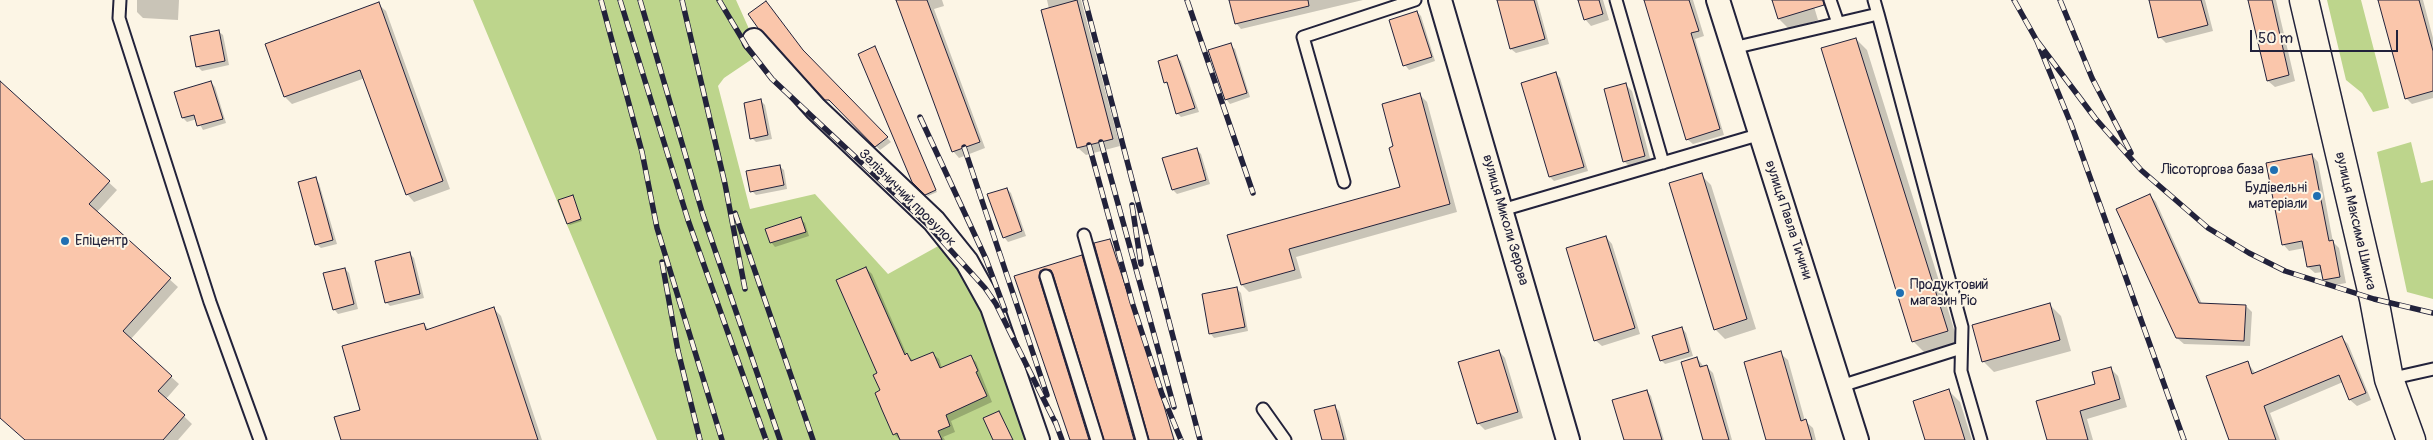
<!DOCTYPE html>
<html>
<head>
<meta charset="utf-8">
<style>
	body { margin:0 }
	#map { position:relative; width:2433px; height:440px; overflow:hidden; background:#fcf5e5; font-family:Pangolin,sans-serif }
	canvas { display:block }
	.scale { position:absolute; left:2250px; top:30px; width:148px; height:22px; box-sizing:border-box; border:2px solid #22223b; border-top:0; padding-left:6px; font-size:15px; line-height:18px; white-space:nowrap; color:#22223b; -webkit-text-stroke:4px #fcf5e5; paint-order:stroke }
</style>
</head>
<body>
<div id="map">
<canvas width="2433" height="440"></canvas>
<div class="scale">50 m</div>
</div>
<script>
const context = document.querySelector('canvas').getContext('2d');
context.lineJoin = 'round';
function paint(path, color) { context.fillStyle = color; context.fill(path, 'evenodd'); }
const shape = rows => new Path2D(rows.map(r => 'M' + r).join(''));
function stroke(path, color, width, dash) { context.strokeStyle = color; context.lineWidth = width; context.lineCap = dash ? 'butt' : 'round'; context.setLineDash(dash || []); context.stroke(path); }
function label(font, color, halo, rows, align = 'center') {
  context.font = font + ' Pangolin,sans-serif'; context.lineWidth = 4; context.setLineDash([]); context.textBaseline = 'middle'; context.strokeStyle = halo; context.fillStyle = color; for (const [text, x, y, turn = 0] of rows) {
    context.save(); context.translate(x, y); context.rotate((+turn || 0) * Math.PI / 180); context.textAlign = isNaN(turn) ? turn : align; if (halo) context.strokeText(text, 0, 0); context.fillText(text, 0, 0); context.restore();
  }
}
paint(shape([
	[473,0,736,0,754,40,764,51,724,78,718,86,750,209,815,194,888,274,949,240,1040,440,657,440],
	[2327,0,2361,0,2389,108,2373,112,2362,93,2346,80],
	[2411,142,2421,183,2433,180,2433,299,2407,292,2377,152]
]), '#bdd58c');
paint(shape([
	[137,0,179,0,178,20,143,18,137,12],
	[896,0,942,0,944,6,934,9,985,148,959,158,953,151],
	[1047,0,1081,0,1120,146,1086,155,1078,148,1042,11,1049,9],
	[1230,0,1363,0,1241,29,1236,23],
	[1498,0,1537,0,1549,44,1516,53,1511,49],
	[1579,0,1603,0,1609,20,1591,26,1585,19],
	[1645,0,1693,0,1704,36,1695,39,1724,135,1693,144,1687,139],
	[1773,0,1812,0,1818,20,1789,29,1779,19],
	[2150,0,2205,0,2213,31,2166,43,2160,37],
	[2249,0,2276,0,2295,81,2275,87,2268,81],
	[2379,0,2423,0,2433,38,2433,98,2412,104,2406,98],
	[378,4,386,11,450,189,414,202,407,194,365,78,292,104,285,97,266,44],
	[1417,12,1421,16,1435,61,1409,70,1405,65],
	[218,31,223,35,229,65,202,71,197,66],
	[1856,39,1867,50,1958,342,1925,353,1913,341],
	[1230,45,1235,49,1250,97,1230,104,1226,99],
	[875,48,937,192,928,196,913,181],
	[806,55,891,142,880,150,834,104,826,99],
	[1177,57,1181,61,1199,112,1181,117,1177,113,1169,86,1165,82],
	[1556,74,1560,78,1588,171,1554,181,1550,177,1522,84],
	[211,82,215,87,226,123,203,130,197,119,187,122,183,118],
	[0,83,117,190,96,213,178,287,130,340,179,384,166,399,192,424,178,440,26,440,0,417],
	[1626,85,1632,91,1651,162,1631,168,1624,161],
	[1419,94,1427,102,1457,212,1296,257,1302,278,1249,292,1242,285,1228,236,1401,188,1395,147],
	[761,101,765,105,772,139,756,142,752,138],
	[1196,149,1201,154,1210,184,1177,194,1173,190],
	[2312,155,2318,162,2333,242,2339,248,2346,283,2330,286,2324,280,2323,272,2315,273,2308,267,2305,248,2289,251,2283,244],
	[779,166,784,170,787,189,756,195,752,191],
	[1701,175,1711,185,1756,329,1725,339,1715,329],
	[315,179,319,183,337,244,321,248,316,244],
	[1007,189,1011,193,1026,236,1008,242,1004,237],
	[2150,195,2156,202,2202,304,2246,306,2252,312,2250,346,2184,344,2177,338],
	[573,197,582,221,570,225,568,223],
	[800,219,805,223,809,236,775,247,771,242],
	[1606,237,1612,244,1640,334,1602,346,1595,340],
	[1110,241,1112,243,1175,440,1150,440],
	[410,254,414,258,424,298,390,306,386,302],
	[1082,257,1084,259,1135,440,1105,440,1054,273,1052,271,1046,271,1041,277,1041,282,1090,440,1071,440,1015,276],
	[1040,270,1044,270,1036,279,1034,278],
	[866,268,872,274,907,355,914,361,933,354,939,359,942,368,970,356,976,362,992,402,951,421,955,432,943,437,945,440,900,440,894,434,881,391],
	[345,269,349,273,358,309,338,314,334,309],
	[1237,289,1241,293,1248,331,1214,338,1210,333],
	[2050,305,2061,316,2071,351,1994,372,1983,361],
	[493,308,501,316,542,440,342,440,424,324,429,330],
	[1682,328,1686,333,1693,356,1665,364,1661,360],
	[2342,338,2348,344,2371,400,2357,406,2350,400,2343,382,2270,413,2280,440,2231,440,2247,362,2256,374],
	[1499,351,1505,358,1523,418,1485,430,1478,423],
	[1780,353,1788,360,1805,421,1813,428,1816,440,1767,440],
	[1697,358,1704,367,1707,367,1713,373,1732,440,1704,440],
	[2110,368,2118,376,2127,407,2087,419,2093,440,2049,440],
	[1647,391,1651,396,1664,440,1625,440],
	[1949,391,1960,402,1972,440,1927,440],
	[1334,406,1339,411,1347,440,1323,440]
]), '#0003');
const building = shape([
	[896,0,927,0,980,142,952,152,896,0],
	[1077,0,1113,139,1077,148,1041,10,1077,0],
	[1229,0,1308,0,1309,6,1235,24,1229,0],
	[1497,0,1534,0,1545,39,1510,49,1497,0],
	[1578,0,1599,0,1603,14,1584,20,1578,0],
	[1644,0,1689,0,1699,31,1691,33,1720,129,1686,140,1644,0],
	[1772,0,1823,0,1824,5,1778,19,1772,0],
	[2149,0,2201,0,2208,25,2158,38,2149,0],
	[2248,0,2272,0,2289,75,2267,81,2248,0],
	[2378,0,2419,0,2433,51,2433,91,2405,99,2378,0],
	[766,1,803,50,888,137,875,147,829,100,825,100,758,28,748,14,766,1],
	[379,2,443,181,406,195,360,70,284,97,265,44,379,2],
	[1417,11,1432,57,1403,66,1389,20,1417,11],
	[219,30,225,61,196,67,190,36,219,30],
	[1856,38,1948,331,1912,342,1821,48,1856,38],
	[1231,43,1247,93,1225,100,1208,50,1231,43],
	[875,46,936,190,925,195,912,182,858,54,875,46],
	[1177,55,1195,108,1176,114,1167,82,1164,83,1158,61,1177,55],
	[1556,72,1584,167,1549,177,1521,83,1556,72],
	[0,81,110,181,89,204,171,278,123,331,172,376,158,391,185,415,163,440,25,440,0,418,0,81],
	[211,81,223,119,197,126,194,115,182,118,174,92,211,81],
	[1626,83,1645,156,1623,162,1604,89,1626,83],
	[1420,93,1450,204,1289,249,1295,270,1241,285,1227,235,1400,187,1389,148,1393,146,1382,104,1420,93],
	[761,99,768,135,750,139,744,103,761,99],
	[1197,148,1206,180,1172,190,1162,158,1197,148],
	[2312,154,2329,241,2333,240,2340,277,2323,280,2320,265,2307,267,2302,241,2282,245,2266,163,2312,154],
	[780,165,784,185,750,192,746,171,780,165],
	[1702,173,1747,319,1714,330,1669,183,1702,173],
	[316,177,333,240,315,245,298,182,316,177],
	[1007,188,1022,231,1003,238,987,194,1007,188],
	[2150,194,2199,303,2246,305,2244,341,2176,338,2116,209,2150,194],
	[573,195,581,219,567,224,558,200,573,195],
	[801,217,806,232,770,243,765,229,801,217],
	[1606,236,1635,328,1594,341,1566,248,1606,236],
	[1110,239,1159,389,1174,440,1149,440,1094,243,1110,239],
	[410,252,420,294,385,303,375,261,410,252],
	[1082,255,1134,440,1104,440,1053,274,1051,270,1044,269,1040,271,1039,278,1089,440,1070,440,1014,276,1082,255],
	[866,267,905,355,907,353,911,361,933,352,940,368,971,355,978,371,976,372,987,396,946,415,950,426,938,431,942,440,900,440,897,433,893,435,882,410,875,393,880,390,873,375,877,373,836,280,866,267],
	[345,268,354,304,333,310,323,273,345,268],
	[1237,287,1245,327,1209,334,1202,294,1237,287],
	[2050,303,2060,340,1982,362,1972,325,2050,303],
	[494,307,538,440,341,440,334,417,360,410,342,346,424,323,426,330,494,307],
	[1682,327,1689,352,1660,361,1652,336,1682,327],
	[2342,336,2366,393,2349,400,2339,375,2264,406,2276,440,2229,440,2206,376,2248,361,2252,374,2342,336],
	[1499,350,1518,412,1477,424,1458,362,1499,350],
	[1781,351,1801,421,1806,419,1812,440,1766,440,1744,362,1781,351],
	[1697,357,1700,367,1707,365,1729,440,1703,440,1681,362,1697,357],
	[2111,367,2120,399,2080,411,2088,440,2047,440,2036,401,2095,384,2092,372,2111,367],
	[1949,389,1965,440,1925,440,1913,401,1949,389],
	[1647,390,1662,440,1624,440,1612,400,1647,390],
	[1335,405,1344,440,1322,440,1314,410,1335,405],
	[999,411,1013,440,993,440,983,418,999,411]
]);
paint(building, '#fac6ab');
stroke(building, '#22223b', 1);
const lane = shape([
	[120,0,119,18,210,302,260,440],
	[1616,0,1663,163],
	[1830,0,1838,23],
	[1874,0,1878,14],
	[1733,48,1878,14,1962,327,1961,371,1981,440],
	[1344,182,1303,37,1415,0],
	[1502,210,1761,134],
	[1084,235,1142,440],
	[1046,276,1097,440],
	[2389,379,2433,369],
	[1841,386,1961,348],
	[1263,409,1285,440]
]);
const street = shape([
	[1440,0,1568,440],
	[1718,0,1857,440],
	[754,40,816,109,934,221,967,262,992,307,1038,440]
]);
const secondary = shape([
	[2304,0,2374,299,2389,379,2411,440]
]);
stroke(lane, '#22223b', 15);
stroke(street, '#22223b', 26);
stroke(secondary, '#22223b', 31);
stroke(lane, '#fcf5e5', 11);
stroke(street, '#fcf5e5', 22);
stroke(secondary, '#fcf5e5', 28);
const rail = shape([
	[601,0,642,152,657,228,722,440],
	[620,0,688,220,766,440],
	[640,0,703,215,780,440],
	[682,0,725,184,745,289],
	[719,0,747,47,772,79,926,223,985,288,996,304,1057,426],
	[1085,0,1200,440],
	[1187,0,1253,193],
	[2014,0,2037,41,2071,124,2184,440],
	[2060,0,2092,78,2131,153],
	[2037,41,2095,118,2141,170,2208,228,2249,253,2285,271,2374,299,2433,313],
	[920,117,986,259,1005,310],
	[1101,142,1174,407],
	[1089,145,1132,302,1162,394,1181,440],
	[964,147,1047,395],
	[1132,205,1141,264],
	[735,213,813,440],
	[662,262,678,351,700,440],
	[1055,421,1062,440]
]);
stroke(rail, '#22223b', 5.5);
stroke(rail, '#fcf5e5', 4, [11]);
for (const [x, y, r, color] of [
	[2274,170,5,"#1f6fb2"],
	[2317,196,5,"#1f6fb2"],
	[65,241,5,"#1f6fb2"],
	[1900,293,5,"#1f6fb2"]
]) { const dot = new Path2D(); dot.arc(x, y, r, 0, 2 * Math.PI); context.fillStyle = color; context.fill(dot); stroke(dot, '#fcf5e5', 2); }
label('14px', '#22223b', '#fcf5e5', [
	["Лісоторгова база",2264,170],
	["Будівельні",2307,188],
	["матеріали",2307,204],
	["Епіцентр",75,241,"left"],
	["Продуктовий",1910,285,"left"],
	["магазин Ріо",1910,301,"left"]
], 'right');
label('14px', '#22223b', '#fcf5e5', [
	["Залізничний провулок",907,198,45],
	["вулиця Миколи Зерова",1505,220,74],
	["вулиця Павла Тичини",1788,220,72],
	["вулиця Максима Шимка",2355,221,77]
]);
</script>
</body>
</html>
